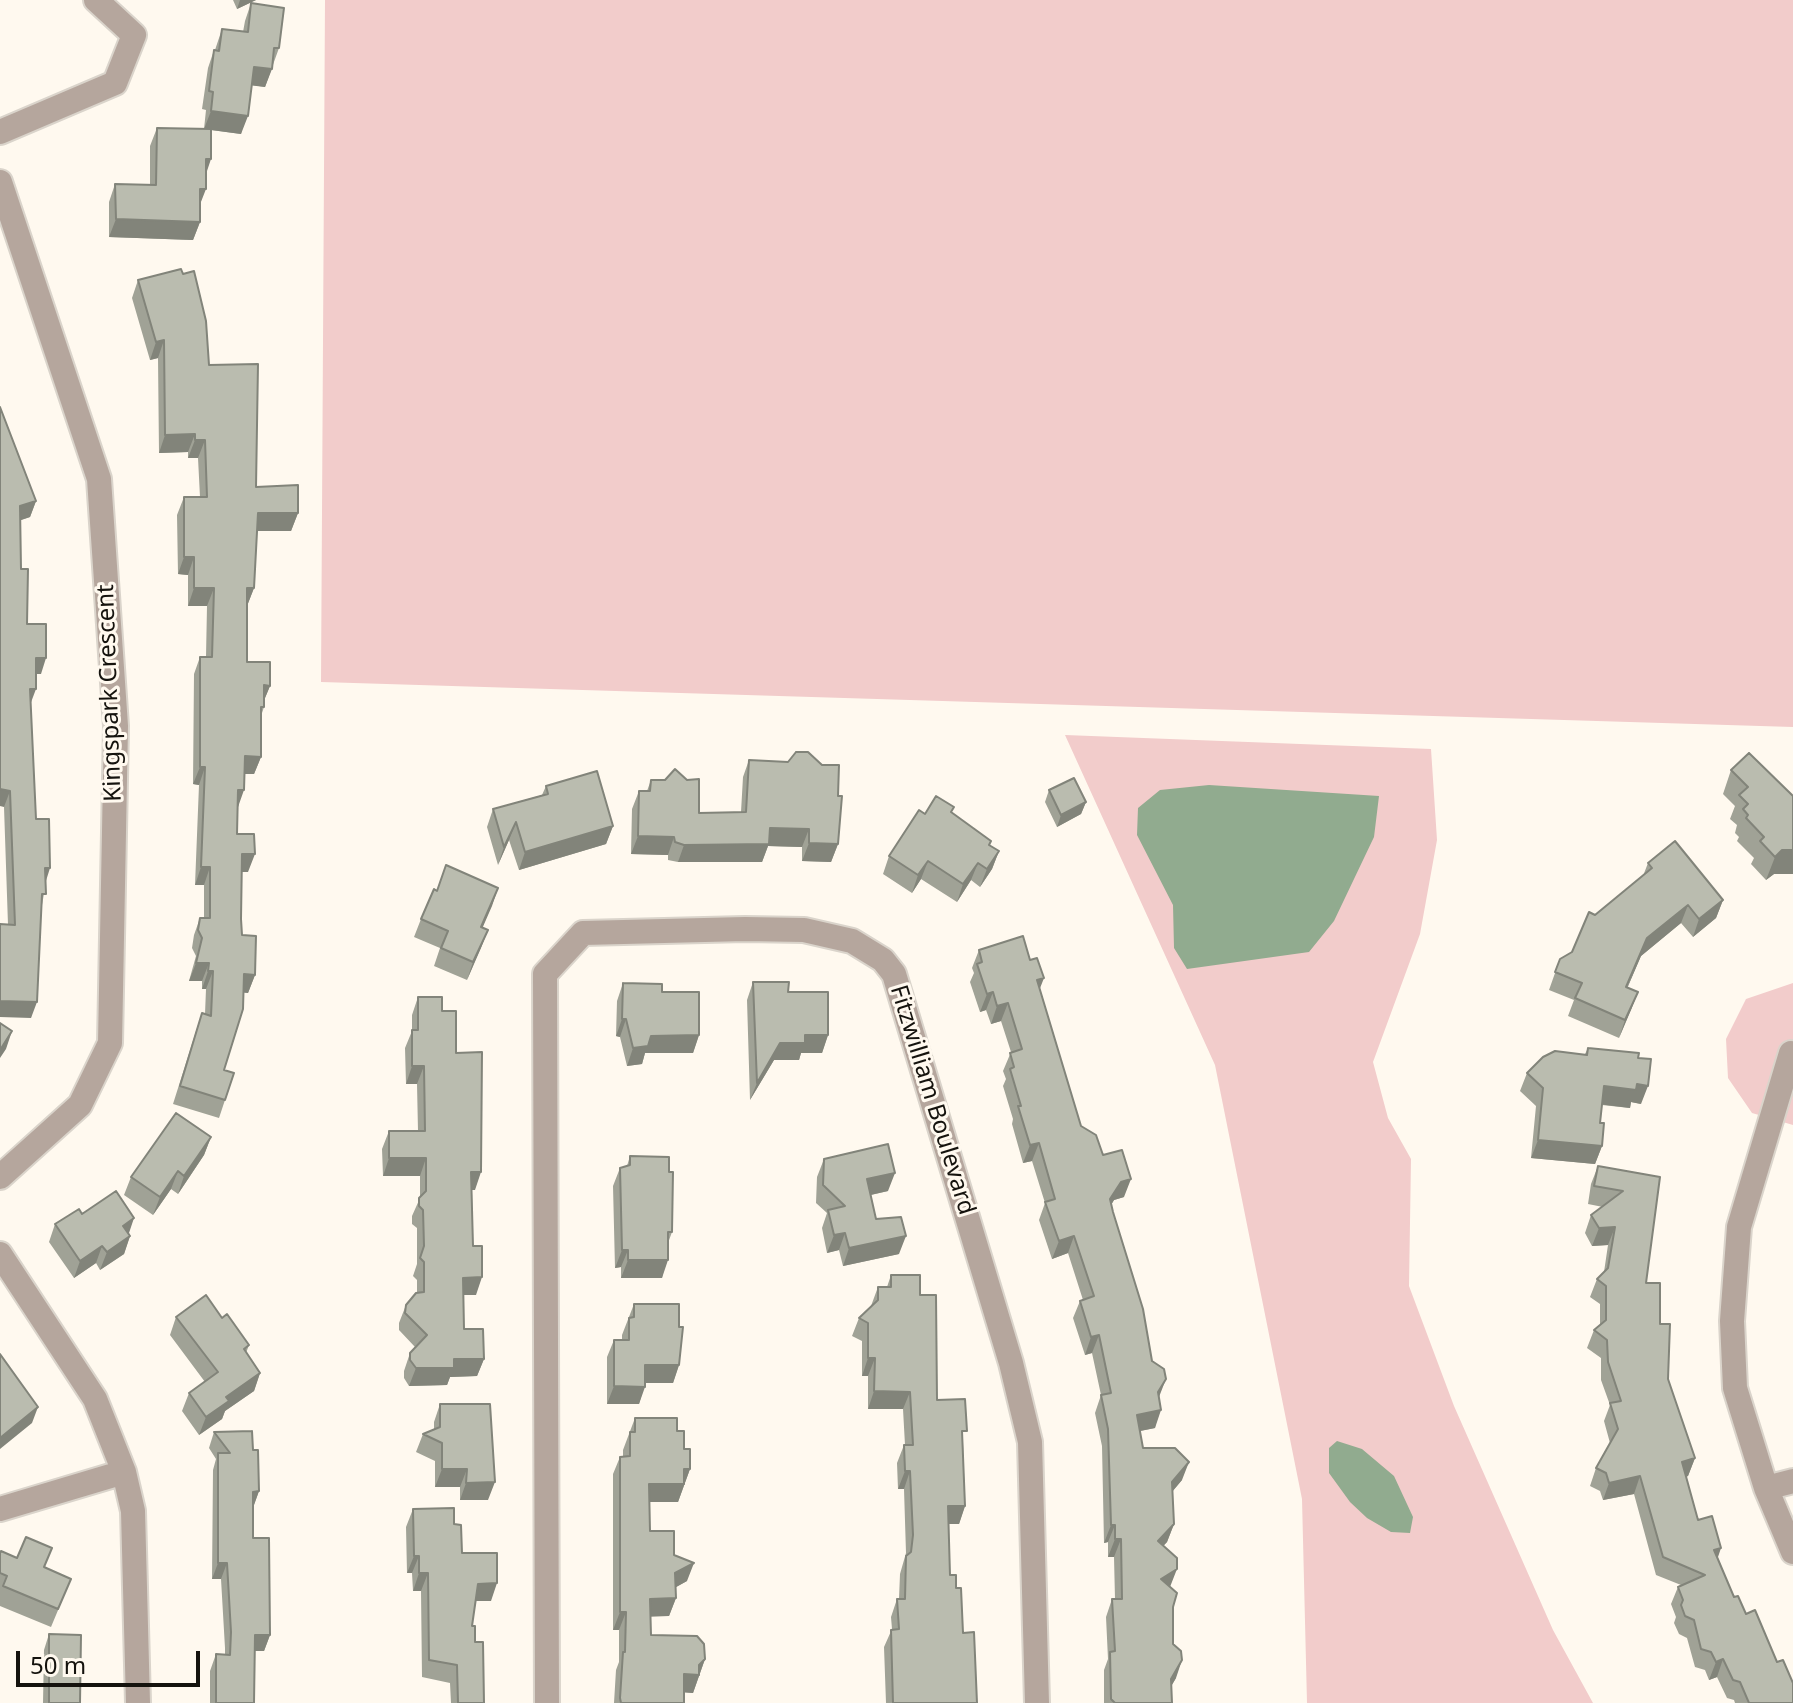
<!DOCTYPE html>
<html>
<head>
<meta charset="utf-8">
<style>
	body { margin:0 }
	#map { position:relative; width:1793px; height:1703px; overflow:hidden; background:#fff9ef; font-family:"Noto Sans",sans-serif }
	canvas { display:block }
	.scale { position:absolute; left:16px; top:1651px; width:184px; height:36px; box-sizing:border-box; border:4px solid #15130e; border-top:0; padding-left:10px; font-size:24px; line-height:28px; white-space:nowrap; color:#15130e; -webkit-text-stroke:6px #fff9ef; paint-order:stroke }
</style>
</head>
<body>
<div id="map">
<canvas width="1793" height="1703"></canvas>
<div class="scale">50 m</div>
</div>
<script>
const context = document.querySelector('canvas').getContext('2d');
context.lineJoin = 'round';
function paint(path, color) { context.fillStyle = color; context.fill(path, 'evenodd'); }
const shape = rows => new Path2D(rows.map(r => 'M' + r).join(''));
function stroke(path, color, width, dash) { context.strokeStyle = color; context.lineWidth = width; context.lineCap = dash ? 'butt' : 'round'; context.setLineDash(dash || []); context.stroke(path); }
function label(font, color, halo, rows, align = 'center') {
  context.font = font + ' "Noto Sans",sans-serif'; context.lineWidth = 6; context.setLineDash([]); context.textBaseline = 'middle'; context.strokeStyle = halo; context.fillStyle = color; for (const [text, x, y, turn = 0] of rows) {
    context.save(); context.translate(x, y); context.rotate((+turn || 0) * Math.PI / 180); context.textAlign = isNaN(turn) ? turn : align; if (halo) context.strokeText(text, 0, 0); context.fillText(text, 0, 0); context.restore();
  }
}
paint(shape([
	[325,0,1793,0,1793,727,321,682],
	[1065,735,1431,749,1437,840,1420,934,1373,1062,1388,1118,1411,1159,1409,1286,1454,1406,1553,1630,1593,1703,1307,1703,1302,1499,1215,1065],
	[1793,983,1793,1125,1752,1113,1728,1078,1726,1039,1746,999]
]), '#f2cccb');
paint(shape([
	[1209,785,1379,796,1374,837,1334,921,1309,952,1187,969,1174,948,1173,905,1137,835,1138,808,1160,790],
	[1337,1441,1362,1449,1394,1476,1413,1517,1410,1533,1391,1532,1367,1518,1350,1502,1329,1473,1329,1448]
]), '#91ab8f');
const minor = shape([
	[0,132,115,83,134,35,96,0],
	[0,182,99,479,116,726,110,1043,80,1105,0,1177],
	[1791,1053,1739,1227,1732,1321,1735,1388,1766,1488,1793,1552],
	[0,1254,95,1399,124,1472,133,1511,138,1703],
	[1766,1488,1793,1481],
	[0,1509,124,1472],
	[547,1703,545,974,583,933,745,929,804,930,852,941,883,960,894,974,1011,1363,1030,1442,1037,1703]
]);
stroke(minor, '#dad4cb', 28);
stroke(minor, '#b5a69d', 24);
paint(shape([
	[233,0,256,0,237,9],
	[251,3,279,48,265,87,252,85,241,134,211,130,206,174,200,206,200,222,193,240,109,237,109,202,115,184,150,185,150,146,157,128,204,129,206,110,202,109,208,68,214,50,215,50,222,29,243,32,245,21],
	[138,280,209,365,256,487,298,513,291,531,257,531,254,588,247,606,247,662,270,686,264,700,264,707,261,716,261,757,254,774,244,774,238,807,237,834,248,872,242,872,242,935,255,975,248,993,243,992,224,1070,225,1100,219,1118,173,1104,196,1031,202,1013,205,1014,206,989,202,989,202,981,189,981,196,956,192,948,194,935,200,918,204,918,204,885,195,885,199,785,193,784,194,674,200,657,206,657,207,606,188,606,188,575,178,574,177,515,184,497,200,497,198,458,188,458,188,452,159,453,158,358,150,360,132,298],
	[0,407,36,501,30,517,21,520,21,569,27,624,41,674,36,674,30,705,36,819,46,882,42,905,31,1018,8,925,4,807],
	[749,760,838,844,831,862,802,861,802,847,768,846,762,862,678,862,668,860,668,855,631,854,632,809,639,791,647,791,651,780,699,813,741,812,743,777],
	[1731,770,1793,796,1793,874,1774,874,1766,880,1751,864,1754,858,1737,841,1739,837,1735,833,1737,825,1730,819,1735,806,1723,794],
	[546,786,613,826,606,844,519,870,509,840,498,865,487,827,493,809,542,795],
	[1049,790,1086,802,1081,814,1057,827,1045,802],
	[952,813,991,841,989,845,999,851,992,869,980,887,971,880,957,902,921,879,912,893,883,874,889,856,925,814],
	[1648,863,1723,900,1716,918,1693,937,1681,923,1641,956,1627,988,1638,992,1619,1038,1568,1016,1574,1000,1549,990,1560,959,1572,952,1595,915,1643,876],
	[498,888,482,928,488,930,467,980,434,966,440,948,414,937,421,919,437,891],
	[979,950,1040,989,1081,1126,1103,1155,1124,1197,1114,1200,1111,1205,1159,1398,1155,1428,1140,1431,1143,1448,1182,1480,1172,1492,1174,1524,1167,1542,1163,1546,1173,1607,1173,1644,1176,1678,1171,1686,1172,1703,1104,1703,1104,1670,1108,1659,1106,1617,1112,1599,1115,1599,1114,1557,1108,1557,1108,1542,1104,1543,1102,1446,1095,1413,1101,1395,1092,1353,1085,1355,1073,1318,1080,1301,1083,1300,1068,1253,1052,1259,1039,1220,1045,1203,1032,1161,1023,1163,1012,1124,1013,1119,1003,1086,1006,1079,1003,1071,1011,1052,1001,1021,991,1024,986,1010,980,1012,970,982,974,973,972,968],
	[753,982,788,992,828,1035,822,1053,801,1053,799,1060,774,1060,750,1100,747,1000],
	[623,983,662,992,699,1035,693,1053,645,1053,642,1064,627,1066,620,1037,616,1036,617,1001],
	[418,997,442,1011,456,1053,475,1190,472,1190,473,1246,476,1295,463,1295,464,1329,484,1359,477,1376,450,1377,447,1385,409,1386,404,1378,404,1371,410,1353,415,1347,399,1330,399,1323,406,1305,417,1293,417,1280,413,1276,417,1264,417,1228,412,1224,412,1216,420,1198,420,1176,383,1176,382,1149,389,1131,418,1131,417,1084,406,1084,405,1048,412,1031,412,1015],
	[1588,1048,1641,1104,1631,1102,1630,1108,1602,1105,1600,1123,1602,1146,1595,1164,1531,1158,1536,1106,1520,1091,1527,1073,1585,1054],
	[211,1137,204,1155,178,1194,171,1189,153,1215,124,1195,131,1177],
	[630,1156,669,1172,672,1232,668,1243,662,1278,621,1278,621,1267,615,1268,613,1186,620,1168,627,1166],
	[824,1159,888,1191,871,1195,876,1219,899,1254,843,1266,839,1250,827,1253,822,1228,827,1213,816,1203,817,1177],
	[1598,1166,1660,1177,1646,1283,1660,1324,1668,1379,1695,1458,1688,1476,1686,1477,1698,1520,1718,1558,1734,1597,1746,1614,1793,1703,1735,1703,1734,1700,1727,1698,1717,1677,1709,1680,1705,1670,1695,1667,1687,1638,1679,1634,1674,1623,1676,1617,1671,1604,1678,1587,1681,1585,1656,1575,1634,1494,1603,1500,1600,1491,1590,1486,1596,1468,1610,1443,1604,1421,1610,1405,1601,1380,1601,1358,1587,1348,1594,1330,1600,1325,1600,1304,1590,1297,1597,1279,1604,1272,1608,1245,1592,1246,1585,1233,1591,1215,1603,1207,1588,1204,1591,1184],
	[82,1214,129,1233,130,1236,124,1254,100,1270,96,1263,74,1278,49,1242,55,1224],
	[891,1275,920,1295,937,1400,963,1442,965,1506,959,1524,948,1524,950,1575,956,1588,963,1633,977,1703,886,1703,884,1647,892,1629,891,1617,897,1599,899,1599,900,1574,906,1553,904,1489,898,1489,897,1463,904,1445,905,1445,903,1409,868,1409,868,1376,862,1376,862,1341,852,1336,859,1318,871,1306,878,1287,887,1287],
	[634,1304,679,1365,673,1383,645,1383,639,1404,607,1404,607,1357,614,1340,622,1340,622,1335],
	[176,1317,222,1318,249,1345,246,1353,260,1373,254,1391,225,1411,222,1419,199,1435,182,1411,189,1393,205,1382,170,1335],
	[440,1404,488,1500,460,1500,460,1487,435,1487,435,1461,416,1452,423,1434,434,1430,434,1422],
	[635,1418,677,1431,690,1469,678,1502,649,1502,650,1531,674,1555,687,1581,676,1587,676,1598,669,1616,650,1616,651,1635,705,1659,693,1693,684,1692,684,1703,614,1703,616,1670,619,1662,619,1630,613,1630,613,1474,620,1457,623,1456,623,1450],
	[214,1432,253,1450,259,1491,253,1507,253,1538,270,1635,264,1651,255,1651,254,1703,210,1703,210,1671,216,1654,225,1655,225,1648,221,1579,212,1579,213,1470,216,1459,209,1448],
	[413,1509,454,1524,462,1553,491,1601,476,1601,472,1626,484,1703,451,1703,450,1683,422,1677,421,1591,413,1591,412,1573,407,1573,406,1527],
	[0,1553,44,1568,71,1579,51,1627,0,1606],
	[49,1634,80,1703,43,1703,44,1650]
]), '#a0a296');
paint(shape([
	[240,0,256,0,237,9],
	[254,67,272,69,265,87,248,85],
	[211,111,248,116,241,134,204,129],
	[206,159,211,159,205,177],
	[200,189,206,189,199,207],
	[116,219,200,222,193,240,109,237],
	[164,340,158,358,150,360,156,342],
	[195,434,188,452,159,453,165,435],
	[195,440,205,440,198,458,188,458],
	[36,501,30,517,15,522,20,506],
	[258,513,298,513,291,531,251,531],
	[184,557,194,557,188,575,178,574],
	[194,588,214,588,207,606,188,606],
	[247,588,254,588,247,606],
	[36,658,46,658,41,674,31,674],
	[264,685,270,686,263,703],
	[30,689,36,689,30,705],
	[245,756,261,757,254,774,238,774],
	[200,767,205,767,199,785,193,784],
	[0,789,10,791,4,807,0,806],
	[238,790,244,790,238,807],
	[1086,802,1081,814,1057,827,1061,815],
	[516,822,509,840,498,865,504,847],
	[613,826,606,844,519,870,525,852],
	[770,828,809,829,802,847,768,846,762,862,678,862,684,845],
	[638,836,674,837,668,855,631,854],
	[809,843,838,844,831,862,802,861],
	[1782,850,1793,850,1793,874,1774,874,1766,880,1775,857],
	[999,851,992,869,980,887,987,869],
	[242,854,255,854,248,872,235,872],
	[928,861,921,879,912,893,918,875],
	[978,863,971,880,957,902,963,884],
	[201,867,210,867,204,885,195,885],
	[45,868,50,868,45,884],
	[498,888,492,906,475,945,481,927],
	[1723,900,1716,918,1693,937,1699,919],
	[1688,905,1681,923,1641,956,1620,1005,1647,938],
	[488,930,481,948,467,980,473,962],
	[196,963,209,963,202,981,189,981],
	[208,971,213,971,206,989,202,989],
	[244,974,255,975,248,993,237,992],
	[1044,978,1037,996,1037,980],
	[993,992,986,1010,980,1012,987,994],
	[1638,992,1631,1010,1619,1038,1625,1020],
	[0,1001,37,1002,31,1018,0,1017],
	[1008,1003,1001,1021,991,1024,997,1006],
	[622,1019,626,1019,620,1037,616,1036],
	[12,1031,6,1049,0,1058,0,1050],
	[699,1035,693,1053,645,1053,642,1064,627,1066,633,1048,651,1036],
	[805,1035,828,1035,822,1053,801,1053,799,1060,774,1060,750,1100,757,1083,780,1043],
	[412,1066,424,1066,417,1084,406,1084],
	[1637,1084,1648,1086,1641,1104,1631,1102,1630,1108,1598,1104,1604,1086],
	[211,1137,204,1155,178,1194,184,1176],
	[1538,1140,1602,1146,1595,1164,1531,1158],
	[1039,1143,1032,1161,1023,1163,1030,1145],
	[389,1158,426,1158,420,1176,383,1176],
	[178,1171,171,1189,153,1215,160,1197],
	[471,1172,481,1172,475,1190,465,1190],
	[895,1173,888,1191,861,1197,867,1179],
	[1131,1179,1124,1197,1114,1200,1104,1217,1110,1199,1121,1182],
	[134,1218,128,1236,123,1226],
	[1615,1227,1608,1245,1592,1246,1599,1228],
	[845,1233,839,1250,827,1253,834,1235],
	[130,1236,124,1254,100,1270,107,1252],
	[906,1236,899,1254,843,1266,849,1248],
	[1074,1236,1068,1253,1052,1259,1059,1241],
	[102,1246,96,1263,74,1278,80,1261],
	[622,1250,628,1250,621,1267,615,1268],
	[628,1260,668,1260,662,1278,621,1278],
	[482,1277,476,1295,457,1295,463,1278],
	[1099,1335,1092,1353,1085,1355,1091,1337],
	[868,1358,875,1358,868,1376,862,1376],
	[454,1359,484,1359,477,1376,450,1377,447,1385,409,1386,416,1368],
	[645,1365,679,1365,673,1383,639,1383],
	[260,1373,254,1391,225,1411,222,1419,199,1435,206,1417,226,1397],
	[1166,1379,1159,1397,1151,1410,1158,1392],
	[614,1386,645,1387,639,1404,607,1404],
	[874,1391,910,1392,903,1409,868,1409],
	[38,1407,32,1423,0,1449,0,1438],
	[1161,1410,1155,1428,1130,1433,1137,1415],
	[1695,1458,1688,1476,1675,1480,1682,1462],
	[1189,1462,1182,1480,1165,1500,1172,1482],
	[442,1469,467,1469,460,1487,435,1487],
	[684,1469,690,1469,678,1502,642,1502,649,1484],
	[905,1471,910,1471,904,1489,898,1489],
	[1640,1476,1634,1494,1603,1500,1609,1483],
	[495,1482,488,1500,460,1500,466,1483],
	[259,1491,253,1508,253,1492],
	[948,1506,965,1506,959,1524,941,1524],
	[1174,1524,1167,1542,1151,1559,1158,1541],
	[1111,1525,1115,1525,1108,1542,1104,1543],
	[1115,1539,1121,1539,1114,1557,1108,1557],
	[1721,1548,1715,1566,1714,1550],
	[414,1556,419,1556,412,1573,407,1573],
	[218,1563,227,1563,221,1579,212,1579],
	[694,1563,687,1581,669,1591,675,1573],
	[1177,1569,1170,1587,1161,1579],
	[419,1573,428,1573,421,1591,413,1591],
	[497,1583,491,1601,472,1601,478,1584],
	[676,1598,669,1616,643,1617,650,1599],
	[620,1612,626,1612,619,1630,613,1630],
	[255,1635,270,1635,264,1651,249,1651],
	[705,1659,693,1693,677,1692,684,1674,699,1665],
	[1723,1659,1717,1677,1709,1680,1716,1662],
	[1182,1660,1176,1678,1165,1697,1171,1679]
]), '#82847a');
const building = shape([
	[251,3,284,8,279,48,274,48,272,69,254,67,248,116,211,111,213,92,209,91,214,50,219,51,222,29,248,32,251,3],
	[157,128,211,129,211,159,206,159,206,189,200,189,200,222,116,219,115,184,156,185,157,128],
	[181,269,183,274,194,271,206,321,209,365,258,364,256,487,298,485,298,513,258,513,254,588,247,588,247,662,270,662,270,686,264,685,264,707,261,707,261,757,245,756,244,790,238,790,237,834,254,834,255,854,242,854,241,919,242,935,256,936,255,975,244,974,243,1009,224,1070,234,1073,225,1100,180,1086,202,1013,211,1016,213,971,208,971,209,963,196,963,202,938,198,930,200,918,210,918,210,867,201,867,205,767,200,767,200,657,212,657,214,588,194,588,194,557,184,557,184,497,207,497,205,440,195,440,195,434,165,435,164,340,156,342,138,280,181,269],
	[0,407,36,501,20,506,21,569,28,569,27,624,46,624,46,658,36,658,36,689,30,689,36,819,49,819,50,868,45,868,46,894,42,894,37,1002,0,1001,0,924,15,925,10,791,0,789,0,407],
	[796,752,808,752,822,765,839,765,838,796,842,796,838,844,809,843,809,829,770,828,769,844,684,845,675,842,674,837,638,836,639,791,650,791,651,780,665,780,675,769,687,780,699,779,699,813,746,812,749,760,788,762,796,752],
	[1749,753,1793,796,1793,850,1782,850,1775,857,1760,841,1764,837,1746,818,1748,815,1743,809,1748,804,1739,795,1748,787,1731,770,1749,753],
	[597,771,613,826,525,852,516,822,504,847,493,809,548,794,546,786,597,771],
	[1074,778,1086,802,1061,815,1049,790,1074,778],
	[936,796,954,807,951,812,991,841,989,845,999,851,987,869,978,863,963,884,928,861,918,875,889,856,919,810,925,814,936,796],
	[1675,841,1723,900,1699,919,1688,905,1647,938,1626,987,1638,992,1625,1020,1575,998,1582,983,1555,972,1560,959,1572,952,1589,912,1595,915,1652,868,1648,863,1675,841],
	[446,865,498,888,481,927,488,930,473,962,441,948,448,931,421,919,434,889,437,891,446,865],
	[1023,936,1030,960,1037,958,1044,978,1037,980,1081,1126,1096,1135,1103,1155,1122,1150,1131,1179,1121,1182,1110,1199,1113,1212,1143,1309,1152,1361,1164,1369,1166,1379,1158,1392,1161,1410,1137,1415,1143,1448,1175,1448,1189,1462,1172,1482,1174,1524,1158,1541,1177,1558,1177,1569,1161,1579,1177,1593,1173,1607,1173,1644,1181,1651,1182,1660,1171,1679,1172,1703,1115,1703,1111,1699,1110,1652,1115,1651,1112,1599,1122,1599,1121,1539,1115,1539,1115,1525,1111,1525,1108,1429,1101,1395,1111,1393,1099,1335,1091,1337,1080,1301,1094,1296,1074,1236,1059,1241,1045,1202,1055,1199,1039,1143,1030,1145,1018,1106,1021,1106,1010,1069,1014,1067,1010,1053,1022,1049,1008,1003,997,1006,993,992,987,994,977,964,982,962,979,950,1023,936],
	[753,982,789,982,788,992,828,992,828,1035,805,1035,805,1043,780,1043,757,1083,753,982],
	[623,983,662,984,662,992,699,992,699,1035,651,1036,648,1046,633,1048,626,1019,622,1019,623,983],
	[418,997,442,997,442,1011,456,1011,456,1053,482,1052,481,1172,471,1172,473,1246,482,1246,482,1277,463,1278,464,1329,483,1329,484,1359,454,1359,454,1368,416,1368,410,1360,410,1353,427,1335,405,1313,406,1305,416,1293,424,1292,424,1262,420,1258,424,1246,423,1210,419,1206,419,1198,426,1191,426,1158,389,1158,389,1131,425,1131,424,1066,412,1066,412,1030,418,1030,418,997],
	[0,1023,12,1031,0,1050,0,1023],
	[1588,1048,1639,1053,1638,1058,1651,1059,1648,1086,1637,1084,1636,1090,1604,1086,1600,1123,1604,1123,1602,1146,1538,1140,1543,1088,1527,1073,1543,1057,1555,1051,1587,1055,1588,1048],
	[176,1113,211,1137,184,1176,178,1171,160,1197,131,1177,176,1113],
	[888,1144,895,1173,867,1179,876,1219,901,1217,906,1236,849,1248,845,1233,834,1235,828,1210,845,1206,823,1185,824,1159,888,1144],
	[630,1156,669,1157,669,1172,673,1172,672,1232,668,1232,668,1260,628,1260,628,1250,622,1250,620,1168,630,1165,630,1156],
	[1598,1166,1660,1177,1646,1283,1660,1283,1660,1324,1670,1324,1668,1379,1695,1458,1682,1462,1698,1520,1712,1516,1721,1548,1714,1550,1734,1597,1738,1596,1746,1614,1755,1610,1777,1662,1783,1660,1793,1683,1793,1703,1749,1703,1740,1682,1733,1680,1723,1659,1716,1662,1711,1652,1701,1649,1694,1620,1685,1616,1681,1605,1683,1600,1678,1587,1705,1575,1663,1557,1640,1476,1609,1483,1606,1473,1596,1468,1618,1429,1610,1403,1621,1401,1608,1362,1607,1340,1594,1330,1606,1320,1606,1286,1597,1279,1608,1268,1615,1227,1599,1228,1591,1215,1623,1191,1594,1186,1598,1166],
	[116,1191,134,1218,123,1226,130,1236,107,1252,102,1246,80,1261,55,1224,79,1209,82,1214,116,1191],
	[891,1275,920,1275,920,1295,936,1295,937,1400,965,1399,967,1431,962,1431,965,1506,948,1506,950,1575,956,1575,956,1588,961,1588,963,1633,974,1632,977,1703,893,1703,891,1630,899,1629,897,1599,905,1599,906,1556,911,1552,913,1535,910,1471,905,1471,904,1445,913,1445,910,1392,874,1391,875,1358,868,1358,868,1323,859,1318,878,1300,878,1287,891,1287,891,1275],
	[206,1295,222,1318,227,1314,249,1345,244,1349,260,1373,226,1397,229,1401,206,1417,189,1393,218,1372,176,1317,206,1295],
	[634,1304,679,1304,679,1327,683,1327,679,1365,645,1365,645,1387,614,1386,614,1340,629,1340,629,1318,634,1317,634,1304],
	[0,1354,38,1407,0,1438,0,1354],
	[440,1404,490,1404,495,1482,466,1483,467,1469,442,1469,442,1443,423,1434,440,1427,440,1404],
	[635,1418,677,1418,677,1431,684,1431,684,1449,690,1449,690,1469,684,1469,684,1484,649,1484,650,1531,674,1531,674,1555,694,1563,675,1573,676,1598,650,1599,651,1635,697,1636,704,1644,705,1659,699,1665,699,1675,684,1674,684,1703,621,1703,620,1698,623,1652,625,1652,626,1612,620,1612,620,1457,630,1456,630,1432,635,1432,635,1418],
	[252,1431,253,1450,258,1450,259,1491,253,1492,253,1538,269,1538,270,1635,255,1635,254,1703,216,1703,216,1654,230,1655,231,1632,227,1563,218,1563,218,1453,230,1453,214,1432,252,1431],
	[454,1508,454,1524,461,1525,462,1553,497,1553,497,1583,478,1584,472,1626,475,1626,475,1642,483,1642,484,1703,458,1703,457,1665,429,1660,428,1573,419,1573,419,1556,414,1556,413,1509,454,1508],
	[26,1537,52,1548,44,1567,71,1579,58,1609,3,1586,7,1576,0,1573,0,1553,1,1551,17,1558,26,1537],
	[49,1634,81,1635,80,1703,49,1703,49,1634]
]);
paint(building, '#babcaf');
stroke(building, '#82847a', 2);
label('24px', '#15130e', '#fff9ef', [
	["Kingspark Crescent",110,693,-92],
	["Fitzwilliam Boulevard",932,1100,73]
]);
</script>
</body>
</html>
